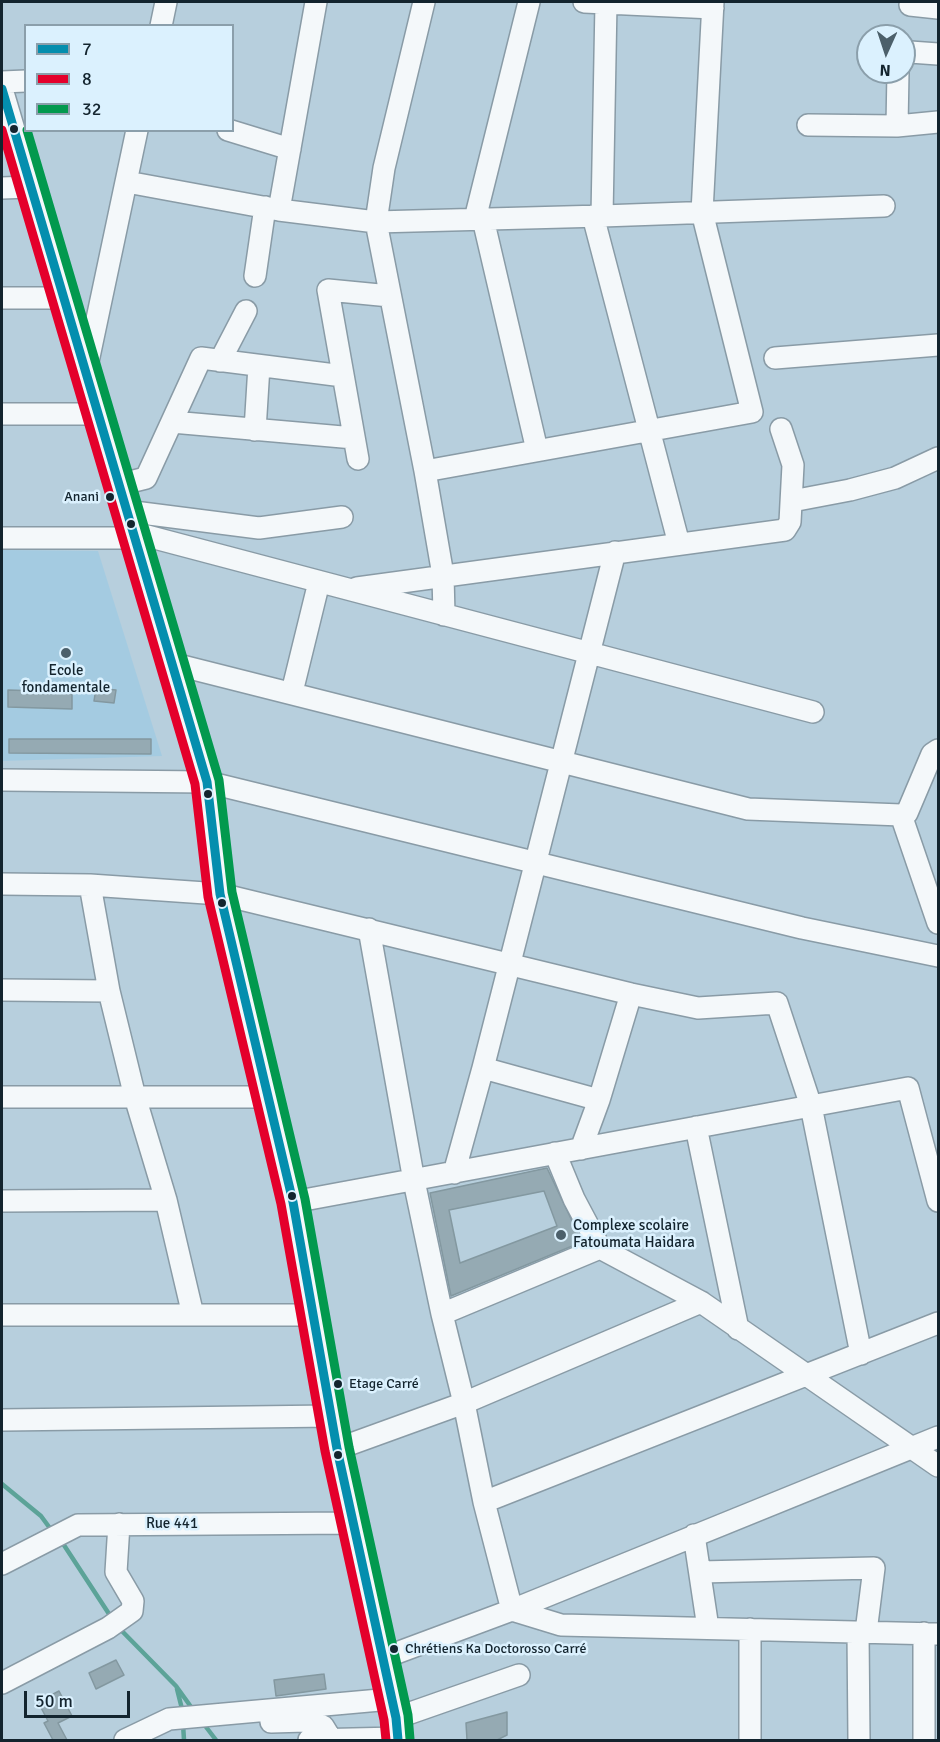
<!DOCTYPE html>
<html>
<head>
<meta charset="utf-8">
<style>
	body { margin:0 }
	#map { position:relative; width:940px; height:1742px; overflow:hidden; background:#b7cfdd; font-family:Signika,sans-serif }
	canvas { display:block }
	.frame { position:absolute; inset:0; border:3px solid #13242e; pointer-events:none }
	.legend { position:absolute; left:24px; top:24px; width:210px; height:108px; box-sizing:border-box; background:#dbf1fe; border:2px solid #8b9fab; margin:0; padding:8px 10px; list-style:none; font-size:18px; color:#13242e }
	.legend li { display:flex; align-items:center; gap:12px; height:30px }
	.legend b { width:30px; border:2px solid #8b9fab }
	.north { position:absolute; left:856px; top:24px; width:60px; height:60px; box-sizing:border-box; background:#dbf1fe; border:2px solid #8b9fab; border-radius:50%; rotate:183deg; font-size:16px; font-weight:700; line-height:24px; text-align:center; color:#13242e }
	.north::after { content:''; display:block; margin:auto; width:21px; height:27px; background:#4c606b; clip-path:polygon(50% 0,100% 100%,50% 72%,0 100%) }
	.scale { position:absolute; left:24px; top:1691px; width:106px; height:27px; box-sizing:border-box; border:3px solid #13242e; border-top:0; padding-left:8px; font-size:18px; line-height:21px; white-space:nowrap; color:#13242e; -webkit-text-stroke:4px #dbf1fe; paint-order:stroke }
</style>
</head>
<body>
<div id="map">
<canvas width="940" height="1742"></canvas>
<div class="frame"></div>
<ul class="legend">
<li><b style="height:8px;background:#048eae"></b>7</li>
<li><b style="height:8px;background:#e4002b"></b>8</li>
<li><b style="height:8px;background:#02994e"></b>32</li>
</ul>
<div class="north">N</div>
<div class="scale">50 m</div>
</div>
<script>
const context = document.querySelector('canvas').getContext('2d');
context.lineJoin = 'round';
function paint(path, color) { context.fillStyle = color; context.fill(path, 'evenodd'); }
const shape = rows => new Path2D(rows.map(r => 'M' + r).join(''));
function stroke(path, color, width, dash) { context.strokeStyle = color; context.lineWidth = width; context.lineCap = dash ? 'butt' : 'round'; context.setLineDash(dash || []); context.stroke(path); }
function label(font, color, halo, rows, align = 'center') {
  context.font = font + ' Signika,sans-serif'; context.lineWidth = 5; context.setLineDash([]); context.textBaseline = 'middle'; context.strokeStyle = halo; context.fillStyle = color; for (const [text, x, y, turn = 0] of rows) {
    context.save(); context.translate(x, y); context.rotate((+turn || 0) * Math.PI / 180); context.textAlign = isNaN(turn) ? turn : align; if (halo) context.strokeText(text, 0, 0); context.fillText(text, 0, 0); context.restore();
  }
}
paint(shape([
	[2,550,98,551,162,756,2,761]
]), '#a4cbe1');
stroke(shape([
	[2,1484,41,1516,52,1531],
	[60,1539,111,1617],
	[118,1627,176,1686,194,1711],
	[177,1689,183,1713],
	[203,1723,216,1740],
	[183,1724,184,1740]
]), '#5ca398', 4.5);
const building = shape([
	[96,688,116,690,114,703,94,701,96,688],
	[8,690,72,692,72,709,8,707,8,690],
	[9,739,151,739,151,754,9,753,9,739],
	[547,1168,582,1242,451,1296,430,1193,547,1168],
	[544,1191,557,1226,460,1263,449,1210,544,1191],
	[116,1660,124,1675,96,1689,89,1673,116,1660],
	[324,1674,326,1689,276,1696,274,1680,324,1674],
	[59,1691,72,1716,58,1723,67,1740,53,1740,44,1723,48,1721,38,1702,59,1691],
	[507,1712,507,1735,497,1740,467,1740,466,1723,507,1712]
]);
paint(building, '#95aab3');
stroke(building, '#8398a0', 1.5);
const minor = shape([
	[424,2,384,168,376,222,425,471,443,575,444,615],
	[584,2,713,8],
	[910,5,938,8],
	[161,26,166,2],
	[904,57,910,52,938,54],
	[2,82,26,81],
	[2,89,207,782,220,894,293,1202,337,1449,396,1718,398,1740],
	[808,125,897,126,938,122],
	[897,126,898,72],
	[228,130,290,149],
	[127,182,279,210,376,222,602,216,606,3],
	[2,188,29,187],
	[279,210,316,2],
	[593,216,679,544],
	[602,216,884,206],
	[475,219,529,2],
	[483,219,537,450],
	[255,276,265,207],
	[2,298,62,298],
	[775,358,938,345],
	[220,361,246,311],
	[86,371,137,130],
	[2,414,97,414],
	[172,422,354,438],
	[255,430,259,366],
	[358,459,328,290,390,296],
	[425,471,752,412,702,212,713,2],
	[118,485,146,478,201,358,343,376],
	[792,501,850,490,895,478,938,458],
	[126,511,259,528,342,517],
	[132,532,813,712],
	[2,538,134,538],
	[357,588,785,530,790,522,793,465,781,429],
	[170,663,748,809,901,815,907,813,932,754,938,750],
	[292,692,319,582],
	[2,780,207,782,802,928,938,956],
	[901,815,938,923],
	[2,884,90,885,220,894,631,994,698,1008,777,1003,811,1106,861,1354],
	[90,885,109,991,135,1097,166,1200,193,1315],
	[369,929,414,1181,442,1314,464,1403,484,1502,512,1610,561,1625,938,1634],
	[2,990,109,991],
	[483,1068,599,1100],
	[2,1097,270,1097],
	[696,1127,738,1329],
	[581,1149,599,1100,631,994],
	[555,1153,574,1199,600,1248,701,1302,938,1466],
	[454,1173,483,1068,615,552],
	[2,1201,166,1200],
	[293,1202,908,1088,938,1201],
	[442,1314,600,1248],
	[2,1315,312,1315],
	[2,1420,332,1416],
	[337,1449,464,1403,701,1302],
	[484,1502,938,1323],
	[694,1535,708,1628],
	[2,1564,78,1525,352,1523],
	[700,1572,874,1568,866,1632],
	[750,1629,750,1740],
	[858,1632,859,1740],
	[383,1658,512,1610,938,1437],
	[2,1683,108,1628,132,1611,133,1601,116,1572,119,1524],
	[396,1718,519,1675],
	[271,1722,306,1721,323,1726,331,1739],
	[125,1740,169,1719,391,1699],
	[309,1740,397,1738],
	[924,1740,924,1633]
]);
stroke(minor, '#899ba6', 24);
stroke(minor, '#f4f8fa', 21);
stroke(shape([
	[2,89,207,782,220,894,293,1202,337,1449,396,1718,398,1740]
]), '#048eae', 9);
stroke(shape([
	[2,130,195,784,208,897,281,1204,325,1451,384,1720,386,1740]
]), '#e4002b', 9);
stroke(shape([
	[27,130,219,780,232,892,305,1199,349,1447,408,1715,410,1739]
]), '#02994e', 9);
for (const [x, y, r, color] of [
	[14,129,5,"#13242e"],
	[110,497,5,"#13242e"],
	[131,524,5,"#13242e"],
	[66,653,6,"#4c606b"],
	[208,794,5,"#13242e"],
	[222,903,5,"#13242e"],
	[292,1196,5,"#13242e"],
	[561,1235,6,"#4c606b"],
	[338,1384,5,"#13242e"],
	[338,1455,5,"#13242e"],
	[394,1649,5,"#13242e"]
]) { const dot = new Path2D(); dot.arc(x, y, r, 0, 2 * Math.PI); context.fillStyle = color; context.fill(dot); stroke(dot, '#dbf1fe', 2); }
label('14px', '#13242e', '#dbf1fe', [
	["Anani",99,497,"right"],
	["Etage Carré",349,1384],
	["Chrétiens Ka Doctorosso Carré",405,1649]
], 'left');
label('15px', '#13242e', '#dbf1fe', [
	["Ecole",66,671],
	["fondamentale",66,688],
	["Complexe scolaire",573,1226,"left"],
	["Fatoumata Haidara",573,1243,"left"]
]);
label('15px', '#13242e', '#dbf1fe', [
	["Rue 441",172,1524]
]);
</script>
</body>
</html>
